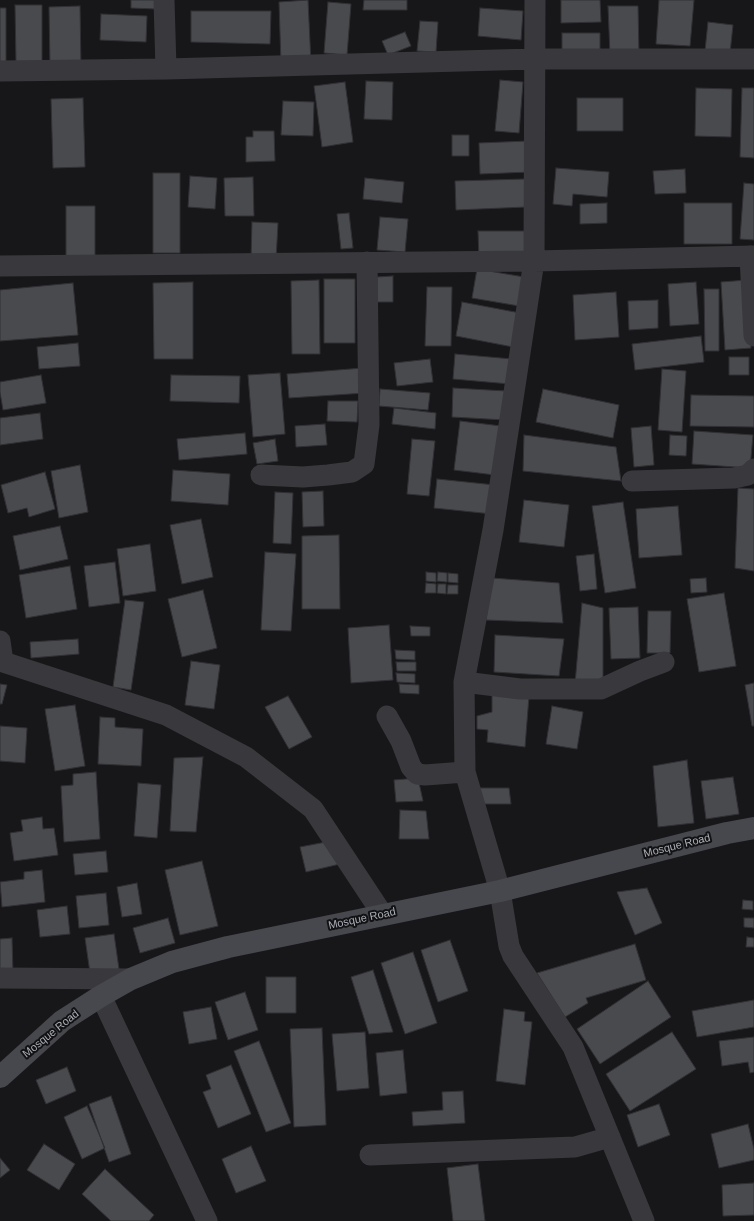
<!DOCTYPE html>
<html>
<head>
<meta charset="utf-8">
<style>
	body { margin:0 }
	canvas { display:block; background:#171719 }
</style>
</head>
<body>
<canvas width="754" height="1221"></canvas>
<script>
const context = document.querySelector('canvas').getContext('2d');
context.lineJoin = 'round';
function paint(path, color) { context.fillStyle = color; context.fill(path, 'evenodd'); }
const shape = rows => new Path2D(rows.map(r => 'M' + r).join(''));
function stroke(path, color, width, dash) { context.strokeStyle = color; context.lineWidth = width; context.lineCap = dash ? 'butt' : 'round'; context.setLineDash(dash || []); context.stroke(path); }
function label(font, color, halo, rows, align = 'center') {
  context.font = font + ' Helvetica,sans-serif'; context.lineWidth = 4; context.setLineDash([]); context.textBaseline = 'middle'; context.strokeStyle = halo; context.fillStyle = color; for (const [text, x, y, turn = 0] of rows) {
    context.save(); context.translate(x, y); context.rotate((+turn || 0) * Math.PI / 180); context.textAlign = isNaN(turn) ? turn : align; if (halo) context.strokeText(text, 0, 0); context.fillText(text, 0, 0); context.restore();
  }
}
const building = shape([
	[131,0,156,0,156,9,131,8,131,0],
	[308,0,311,63,281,64,279,2,308,0],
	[364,0,407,0,407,10,363,10,364,0],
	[561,0,600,0,601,22,561,23,561,0],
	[659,0,694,0,690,46,656,44,659,0],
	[328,2,351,4,347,55,324,53,328,2],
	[15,5,42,5,42,62,16,62,15,5],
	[80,6,81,66,50,66,49,7,80,6],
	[608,6,638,6,639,55,610,55,608,6],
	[0,8,6,8,6,65,0,65,0,8],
	[480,8,523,11,521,40,478,36,480,8],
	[191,11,271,11,270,44,191,42,191,11],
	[101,14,147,16,146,42,100,40,101,14],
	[420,21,438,22,436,52,417,51,420,21],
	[708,22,733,25,730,53,705,51,708,22],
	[405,32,411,46,388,55,382,41,405,32],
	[562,33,600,33,600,56,562,56,562,33],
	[500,80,523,82,519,133,495,131,500,80],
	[366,81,393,82,392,120,364,119,366,81],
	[345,82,353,142,322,147,314,86,345,82],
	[696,88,732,89,731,137,695,136,696,88],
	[742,88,754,88,754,158,740,157,742,88],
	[83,98,85,167,53,168,51,99,83,98],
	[577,98,623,98,623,131,577,131,577,98],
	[283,101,314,102,313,136,281,135,283,101],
	[253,131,274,131,275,161,246,162,246,137,253,137,253,131],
	[452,135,469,135,469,156,452,156,452,135],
	[528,141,530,172,480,174,479,143,528,141],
	[556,168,609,172,607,197,573,194,572,206,553,204,556,168],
	[685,169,686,193,655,194,653,171,685,169],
	[153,173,180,173,180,253,153,253,153,173],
	[190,176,217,178,215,209,188,207,190,176],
	[253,177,254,216,225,216,224,178,253,177],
	[365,178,404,182,402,203,363,199,365,178],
	[525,179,526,207,456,210,455,181,525,179],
	[744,183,754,184,754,240,740,239,744,183],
	[607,203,607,223,580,224,580,204,607,203],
	[684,203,732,203,732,244,684,244,684,203],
	[66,206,95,206,95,260,66,260,66,206],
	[349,213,353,248,341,249,337,214,349,213],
	[380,217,408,219,405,252,377,250,380,217],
	[252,222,278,223,276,260,251,260,252,222],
	[478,231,530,231,531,259,479,260,478,231],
	[477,269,530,278,525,307,472,298,477,269],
	[393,276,393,302,377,302,377,277,393,276],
	[324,279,355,279,355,343,324,343,324,279],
	[319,280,320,354,292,354,291,281,319,280],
	[747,280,751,348,725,350,721,282,747,280],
	[193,282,193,359,154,359,153,283,193,282],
	[696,282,699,324,670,326,668,284,696,282],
	[73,283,78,335,0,341,0,290,73,283],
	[427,287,452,287,451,346,425,346,427,287],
	[704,289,719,289,719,351,705,351,704,289],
	[616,292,619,337,575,340,573,295,616,292],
	[658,300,658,328,629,330,628,301,658,300],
	[462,302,520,313,513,347,456,336,462,302],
	[701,336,704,362,635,370,632,344,701,336],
	[78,343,80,366,39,369,37,347,78,343],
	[455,354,512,359,510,384,453,379,455,354],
	[729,357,749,357,749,375,729,375,729,357],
	[430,359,433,382,397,386,394,363,430,359],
	[363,368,365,393,289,398,287,374,363,368],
	[662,369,686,371,682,432,658,430,662,369],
	[280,373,285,434,253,437,248,375,280,373],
	[41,375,46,403,3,410,0,392,0,382,41,375],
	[171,375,240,376,239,403,170,401,171,375],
	[453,388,506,391,505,420,452,417,453,388],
	[380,389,430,393,428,410,379,406,380,389],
	[543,389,619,405,613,438,536,422,543,389],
	[691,395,754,396,754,427,690,426,691,395],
	[328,401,358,401,357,422,327,421,328,401],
	[394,408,436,413,435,429,392,424,394,408],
	[40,413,43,439,0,445,0,418,40,413],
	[460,421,501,426,495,475,454,470,460,421],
	[325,424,327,445,296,447,295,426,325,424],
	[651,426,654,465,634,467,631,428,651,426],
	[694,431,753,435,750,468,692,464,694,431],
	[245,433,247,454,179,460,177,439,245,433],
	[524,435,616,447,621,481,523,471,524,435],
	[670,435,687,436,686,456,669,455,670,435],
	[275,439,278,461,257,464,253,443,275,439],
	[412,439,435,441,429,496,407,494,412,439],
	[80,465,88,512,59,518,51,471,80,465],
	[173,470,230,474,228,505,171,501,173,470],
	[45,472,55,509,29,517,27,508,8,513,1,485,45,472],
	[437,479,495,485,492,514,434,508,437,479],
	[738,488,754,489,754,571,735,568,738,488],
	[323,491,324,526,303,527,302,492,323,491],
	[275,492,293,493,291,544,273,543,275,492],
	[524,500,569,505,564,547,519,542,524,500],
	[623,502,636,588,605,593,592,506,623,502],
	[678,506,682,555,639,558,636,509,678,506],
	[201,519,213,577,182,584,170,525,201,519],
	[60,526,68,559,20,570,13,536,60,526],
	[339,535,340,609,302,609,302,536,339,535],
	[150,544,156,591,123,596,117,549,150,544],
	[265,552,296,554,291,631,261,630,265,552],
	[594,554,597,589,580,591,576,556,594,554],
	[115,562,120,603,89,607,84,566,115,562],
	[70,566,77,609,26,618,19,575,70,566],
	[426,572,436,573,436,582,426,581,426,572],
	[438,572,447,573,447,582,437,581,438,572],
	[448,573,458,574,458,583,448,582,448,573],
	[492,578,559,583,563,623,486,620,492,578],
	[706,578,707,592,691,593,690,579,706,578],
	[426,583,436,584,436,593,425,593,426,583],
	[438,584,446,584,446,594,437,593,438,584],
	[448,585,458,585,458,594,447,594,448,585],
	[203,590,217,648,182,657,168,599,203,590],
	[724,593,736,666,699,672,687,599,724,593],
	[125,600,144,602,131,690,113,687,125,600],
	[582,603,603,608,603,683,575,684,582,603],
	[638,607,640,658,611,659,609,608,638,607],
	[648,611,671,611,670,653,647,653,648,611],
	[389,625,393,680,351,683,348,628,389,625],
	[410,626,430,627,430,636,411,636,410,626],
	[495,635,564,639,559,676,494,672,495,635],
	[78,639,79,654,31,658,30,642,78,639],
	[395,650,415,651,415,660,396,659,395,650],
	[191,661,220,665,214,709,185,705,191,661],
	[396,662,416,662,416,671,397,671,396,662],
	[396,673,415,674,415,683,397,682,396,673],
	[754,683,754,726,752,726,745,685,754,683],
	[0,684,7,685,2,704,0,704,0,684],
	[399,684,419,685,419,694,400,693,399,684],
	[492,691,529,696,525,747,487,742,488,730,477,729,477,716,492,712,492,691],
	[288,696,312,737,289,749,265,707,288,696],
	[75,705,85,766,55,771,45,709,75,705],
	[552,706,583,712,577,749,546,744,552,706],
	[100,717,115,718,115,727,143,729,141,766,98,764,100,717],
	[0,726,27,728,25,763,0,761,0,726],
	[203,757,196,832,170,831,174,758,203,757],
	[687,760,694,823,658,827,653,766,687,760],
	[96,772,100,839,64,842,61,786,73,785,73,774,96,772],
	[733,777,739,814,706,819,701,781,733,777],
	[418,778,423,801,396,802,394,780,418,778],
	[138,783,161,785,157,838,134,836,138,783],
	[479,788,509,788,511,804,481,804,479,788],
	[400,810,426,811,429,839,399,839,400,810],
	[42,817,43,829,54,828,58,855,14,861,10,833,23,831,21,820,42,817],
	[326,842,340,864,306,872,300,847,326,842],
	[106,851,108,872,75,875,73,854,106,851],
	[202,861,218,926,180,935,165,870,202,861],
	[42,870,45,902,2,907,0,882,24,879,24,872,42,870],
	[137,883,142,914,122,917,117,887,137,883],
	[647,888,662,923,635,935,617,892,647,888],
	[106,893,109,925,79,928,76,896,106,893],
	[743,900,753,901,753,910,742,909,743,900],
	[67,906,70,934,40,937,37,910,67,906],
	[168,918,175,943,140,953,133,928,168,918],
	[744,918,754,918,754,928,744,927,744,918],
	[114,934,119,969,90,973,85,938,114,934],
	[747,937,754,938,754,947,746,947,747,937],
	[12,938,13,973,0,973,0,939,12,938],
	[450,940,468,991,438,1002,421,950,450,940],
	[635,944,646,980,586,998,588,1003,565,1017,537,973,635,944],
	[413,952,437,1023,405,1034,381,963,413,952],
	[373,970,393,1032,369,1034,351,977,373,970],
	[266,977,296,977,296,1013,266,1013,266,977],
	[648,981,671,1017,600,1064,577,1029,648,981],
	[245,992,258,1030,228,1040,215,1002,245,992],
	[754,1000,754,1027,697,1037,692,1011,754,1000],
	[211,1007,217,1039,189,1044,183,1012,211,1007],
	[504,1009,525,1012,524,1021,532,1022,525,1085,496,1081,504,1009],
	[322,1028,326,1125,294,1127,290,1029,322,1028],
	[365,1032,369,1088,337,1091,332,1034,365,1032],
	[672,1032,696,1069,630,1111,606,1074,672,1032],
	[754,1037,754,1072,750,1073,748,1062,722,1066,719,1041,754,1037],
	[259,1041,291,1123,266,1132,234,1051,259,1041],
	[403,1050,407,1093,380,1096,376,1053,403,1050],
	[231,1065,251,1114,218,1128,203,1092,211,1089,206,1075,231,1065],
	[67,1067,76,1091,46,1104,36,1080,67,1067],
	[463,1091,465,1123,413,1126,412,1112,443,1110,442,1092,463,1091],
	[111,1096,131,1154,109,1162,89,1104,111,1096],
	[659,1104,670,1135,638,1147,627,1115,659,1104],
	[87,1106,105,1148,82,1159,64,1117,87,1106],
	[748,1124,754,1149,754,1160,719,1168,711,1134,748,1124],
	[44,1144,75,1164,59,1190,27,1170,44,1144],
	[251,1146,266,1181,236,1193,222,1159,251,1146],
	[0,1158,10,1170,0,1178,0,1158],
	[478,1164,485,1221,453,1221,447,1168,478,1164],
	[105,1169,154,1215,149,1221,111,1221,82,1194,105,1169],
	[754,1183,754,1215,723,1216,722,1185,754,1183]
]);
paint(building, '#494a4e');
stroke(building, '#313135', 1);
stroke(shape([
	[164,0,166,69],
	[535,0,534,261,493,530,464,682,465,772,500,891,509,946,513,956,573,1047,644,1221],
	[0,71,166,69,534,59,754,59],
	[750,256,754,336],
	[0,266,534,261,754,256],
	[261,475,303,477,328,475,352,472,364,464,369,425,367,262],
	[632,481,734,478,748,475,754,469],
	[0,641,3,662],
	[0,661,166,715,246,757,313,809,383,915],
	[464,682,520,689,601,689,640,671,664,662],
	[387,716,401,741,411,767,417,774,425,775,465,772],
	[0,978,131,979],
	[101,996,207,1221],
	[370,1155,575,1147,610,1137]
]), '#39393d', 21);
stroke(shape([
	[0,1077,62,1021,101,996,131,979,172,962,228,947,500,891,727,833,754,828]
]), '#47484d', 22);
label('11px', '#abafb7', '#121214', [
	["Mosque Road",677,846,-14],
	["Mosque Road",362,919,-12],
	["Mosque Road",51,1034,-39]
]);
</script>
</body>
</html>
